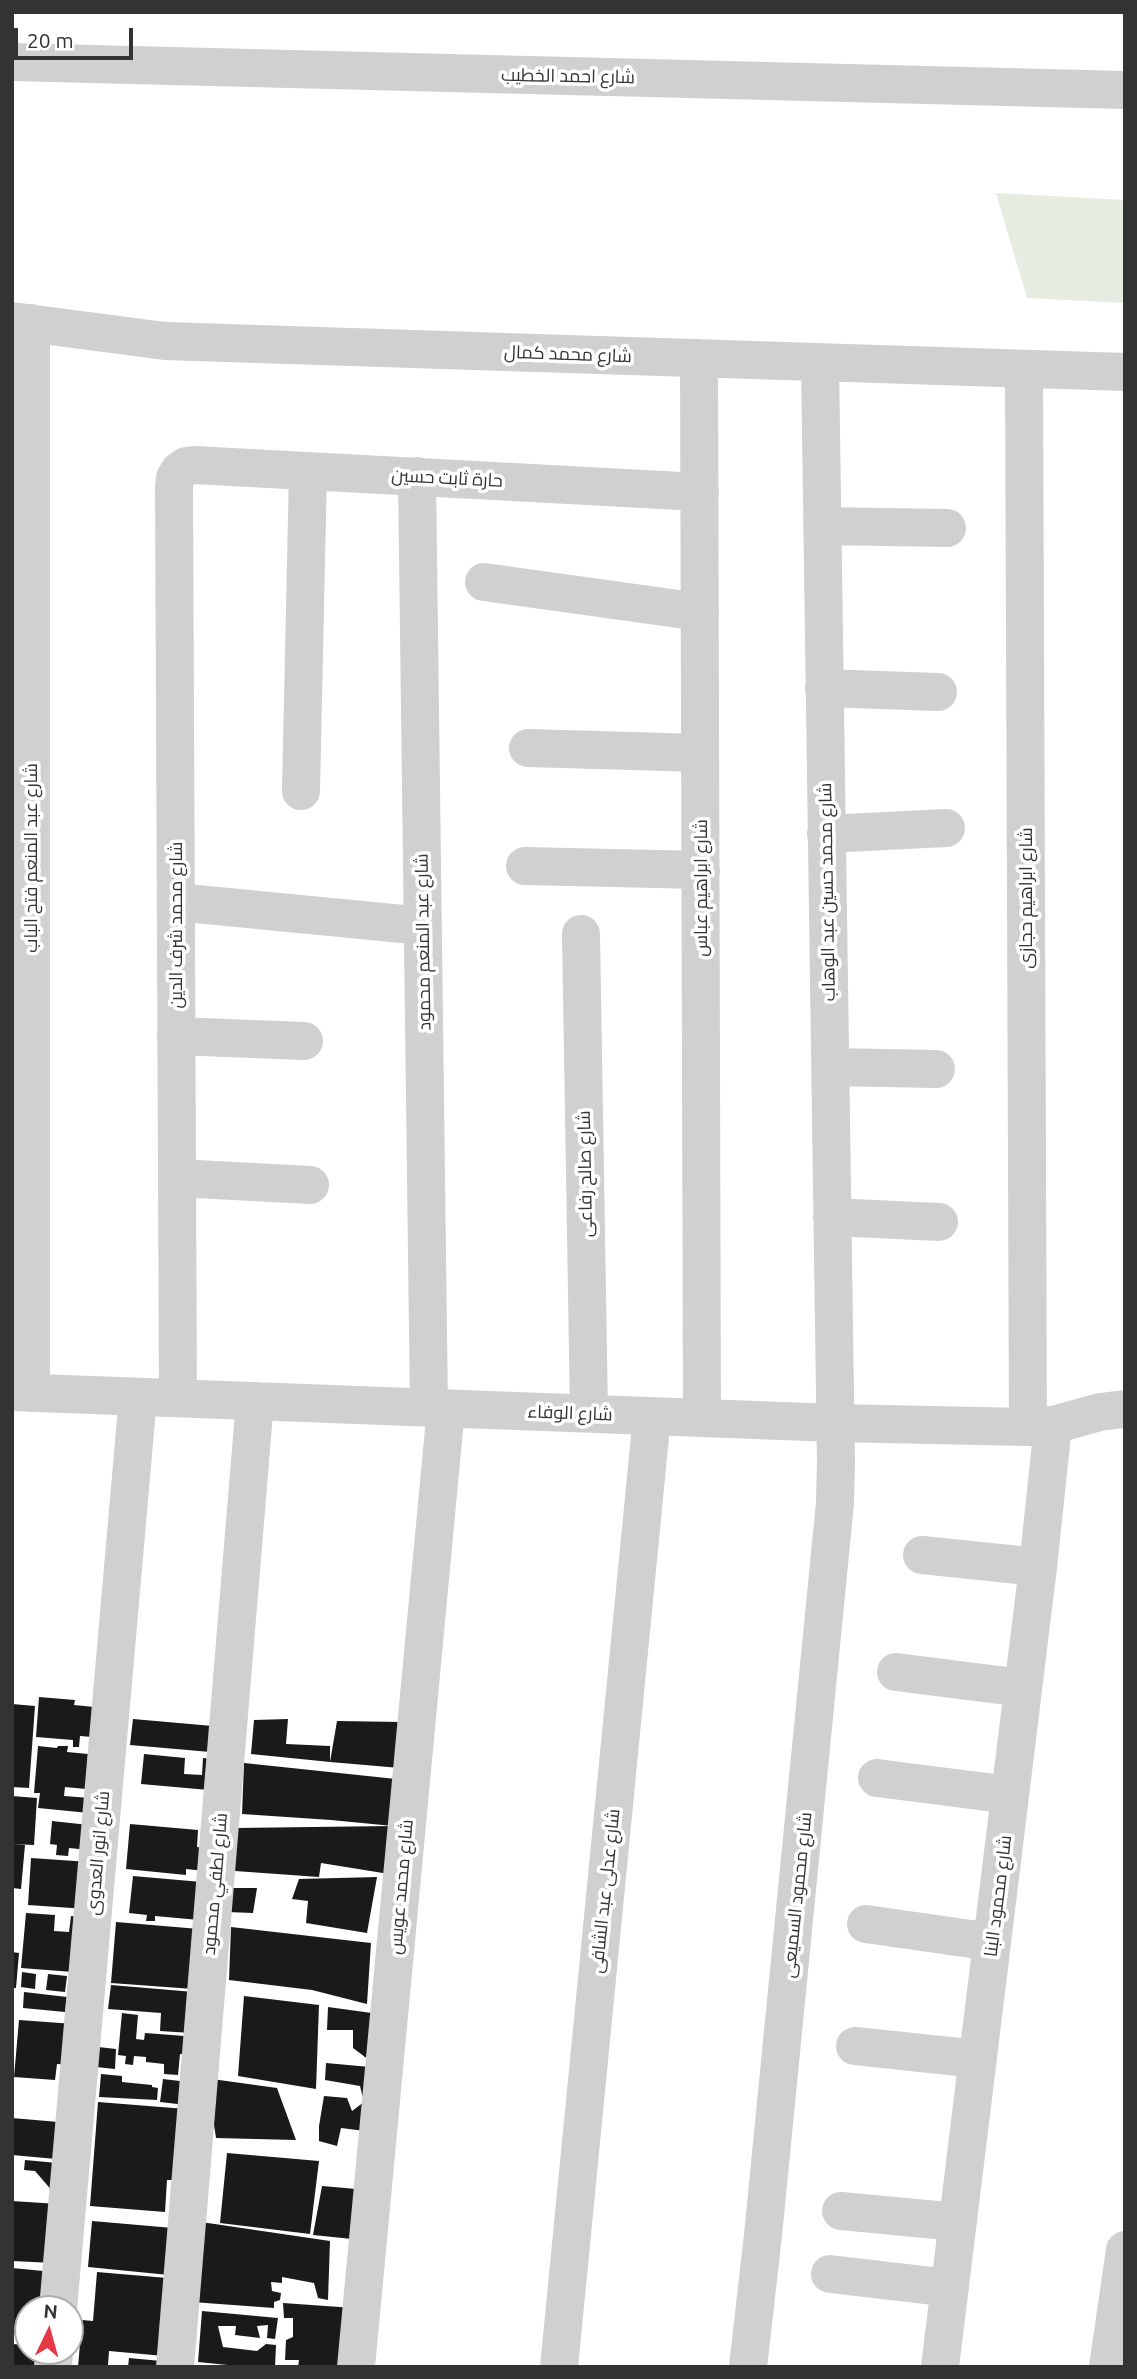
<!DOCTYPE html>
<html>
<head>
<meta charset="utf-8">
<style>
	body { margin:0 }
	#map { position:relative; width:1137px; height:2379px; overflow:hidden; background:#fff; font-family:Ubuntu,sans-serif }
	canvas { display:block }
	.frame { position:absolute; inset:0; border:14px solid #333; pointer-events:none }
	.north { position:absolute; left:14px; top:2295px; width:70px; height:70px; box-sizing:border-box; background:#fff; border:2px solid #adadad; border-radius:50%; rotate:5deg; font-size:19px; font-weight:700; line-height:28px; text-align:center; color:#333 }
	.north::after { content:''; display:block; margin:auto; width:24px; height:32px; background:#e63946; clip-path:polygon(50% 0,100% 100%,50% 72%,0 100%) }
	.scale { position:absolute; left:14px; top:28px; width:119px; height:32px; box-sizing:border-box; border:4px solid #333; border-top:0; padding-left:9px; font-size:21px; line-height:24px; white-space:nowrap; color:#333; -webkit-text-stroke:5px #fff; paint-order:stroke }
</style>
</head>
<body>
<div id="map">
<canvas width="1137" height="2379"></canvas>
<div class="frame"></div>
<div class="north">N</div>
<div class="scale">20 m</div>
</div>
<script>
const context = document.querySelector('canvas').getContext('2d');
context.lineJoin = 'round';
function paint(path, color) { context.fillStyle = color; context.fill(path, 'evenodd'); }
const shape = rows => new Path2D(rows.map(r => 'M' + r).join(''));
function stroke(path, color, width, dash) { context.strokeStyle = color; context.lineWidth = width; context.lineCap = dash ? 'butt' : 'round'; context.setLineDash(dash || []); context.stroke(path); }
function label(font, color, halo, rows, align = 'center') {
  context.font = font + ' Ubuntu,Cairo,sans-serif'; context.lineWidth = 7; context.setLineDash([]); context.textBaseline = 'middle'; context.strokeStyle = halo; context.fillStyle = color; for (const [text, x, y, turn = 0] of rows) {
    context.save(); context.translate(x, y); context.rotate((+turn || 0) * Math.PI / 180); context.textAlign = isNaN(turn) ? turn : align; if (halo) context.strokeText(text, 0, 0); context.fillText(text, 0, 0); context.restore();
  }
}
paint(shape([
	[996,193,1125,200,1125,303,1027,298]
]), '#e6ecdf');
paint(shape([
	[39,1697,75,1700,74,1705,94,1707,105,1738,80,1736,79,1747,73,1747,73,1740,36,1737],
	[12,1704,35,1706,29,1788,12,1787],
	[133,1719,224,1727,222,1753,130,1745],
	[288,1719,286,1744,330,1746,330,1762,251,1754,254,1720],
	[337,1721,402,1722,400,1768,330,1762],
	[38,1746,57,1748,58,1746,68,1746,67,1752,88,1754,86,1789,65,1787,64,1796,90,1798,89,1813,38,1808,40,1793,34,1793],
	[144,1754,185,1758,184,1774,202,1775,203,1758,223,1760,220,1791,141,1784],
	[244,1763,396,1779,393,1826,331,1820,242,1814],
	[12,1796,37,1798,34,1845,12,1844],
	[52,1821,98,1826,89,1850,69,1848,68,1856,56,1855,57,1845,50,1844],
	[130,1824,198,1830,197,1847,207,1848,205,1871,186,1869,186,1875,126,1869],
	[393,1826,389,1874,321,1863,319,1877,235,1871,234,1828],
	[12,1844,25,1845,21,1889,12,1888],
	[31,1858,89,1862,86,1909,28,1905],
	[133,1876,213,1883,210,1921,155,1916,155,1921,146,1921,147,1915,129,1913],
	[377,1877,367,1933,306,1923,308,1901,292,1899,299,1879],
	[229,1888,257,1888,253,1913,227,1912],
	[26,1913,55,1915,54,1931,69,1932,71,1916,87,1917,73,1972,21,1968],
	[116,1922,199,1929,193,1989,111,1983],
	[231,1927,371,1943,367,2004,312,1990,229,1980],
	[12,1952,19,1953,16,1988,12,1988],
	[22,1972,36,1974,35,1989,21,1987],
	[48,1974,67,1976,65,1992,46,1990],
	[111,1985,194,1992,191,2033,160,2031,161,2013,108,2009],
	[24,1992,67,1997,65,2012,23,2008],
	[244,1996,319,2005,316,2089,238,2076],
	[328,2007,379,2014,369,2060,353,2048,353,2030,327,2030],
	[122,2013,138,2015,136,2039,144,2040,145,2033,198,2037,197,2056,180,2054,178,2075,164,2074,164,2064,146,2062,146,2057,134,2056,133,2065,125,2064,126,2056,118,2055],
	[19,2020,74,2024,71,2065,57,2064,55,2080,14,2077],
	[98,2047,116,2049,115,2069,96,2067],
	[326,2063,381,2068,373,2132,341,2128,337,2146,319,2141,319,2126,324,2096,347,2098,352,2111,364,2102,360,2086,325,2080],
	[101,2074,122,2076,122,2082,152,2085,152,2087,158,2088,157,2100,99,2097],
	[163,2079,188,2082,186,2105,160,2102],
	[212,2079,277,2088,296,2140,216,2138,212,2112],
	[98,2102,186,2109,181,2180,167,2180,165,2212,90,2206],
	[12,2118,70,2123,67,2160,12,2155],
	[227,2153,319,2161,310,2234,220,2223],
	[25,2160,57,2163,54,2193,35,2171,24,2170],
	[322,2186,368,2190,362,2240,313,2235],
	[12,2201,58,2204,54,2263,12,2261],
	[92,2221,173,2228,169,2275,88,2267],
	[201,2222,330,2241,328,2300,318,2298,314,2283,282,2277,282,2283,271,2282,272,2291,281,2293,280,2300,274,2302,274,2308,192,2302],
	[12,2268,54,2272,51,2309,28,2309,28,2319,25,2319,24,2335,12,2334],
	[97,2272,179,2279,164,2356,109,2351,108,2365,78,2367,82,2320,93,2321],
	[283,2303,354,2308,352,2367,298,2367,299,2360,285,2360,286,2340,293,2337,293,2318,284,2318],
	[202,2311,278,2318,275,2339,267,2338,268,2325,257,2326,260,2338,235,2335,236,2326,218,2326,223,2347,257,2351,266,2344,276,2345,275,2367,247,2367,198,2362],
	[12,2344,28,2345,28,2351,49,2351,48,2367,12,2367],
	[129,2358,161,2361,160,2367,128,2367]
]), '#1a1a1a');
stroke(shape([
	[12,62,1125,90],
	[12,321,165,341,1125,372],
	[699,358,702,1418],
	[1024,369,1028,1427],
	[417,476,429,1408],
	[822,526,947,528],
	[484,582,700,612],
	[824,688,938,692],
	[528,748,700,753],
	[301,791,308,471],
	[826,834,946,828],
	[525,866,701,870],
	[176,902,423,926],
	[581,934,589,1413],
	[176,1036,304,1041],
	[830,1067,936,1069],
	[177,1178,310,1185],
	[832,1217,939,1222],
	[12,1392,835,1423,1028,1427,1053,1425,1100,1412,1125,1409],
	[31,1393,31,323],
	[178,1398,174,487,175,478,179,471,186,466,194,465,700,492],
	[922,1555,1038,1567],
	[896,1672,1023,1688],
	[877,1778,1010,1795],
	[866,1924,992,1942],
	[855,2046,978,2059],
	[841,2211,958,2222],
	[830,2274,950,2288],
	[58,2309,138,1397],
	[53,2367,54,2351],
	[175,2367,255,1401],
	[356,2367,446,1408],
	[559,2367,652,1416],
	[748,2367,763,2235,835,1503,836,1463,820,362],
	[940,2367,1038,1567,1053,1425],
	[1108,2367,1125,2250]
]), '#d0d0d0', 38);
label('18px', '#333', '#fff', [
	["شارع احمد الخطيب",568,76,1],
	["شارع محمد كمال",568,354,2],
	["حارة ثابت حسين",447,478,3],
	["شارع عبد المنعم فتح الباب",31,858,-90],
	["شارع ابراهيم عباس",701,888,-90],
	["شارع محمد حسين عبد الوهاب",827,892,-91],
	["شارع ابراهيم حجازى",1026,898,-90],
	["شارع محمد شرف الدين",176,925,-90],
	["شارع عبد المنعم محمود",423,942,-91],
	["شارع صالح رفاعى",585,1174,-91],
	["شارع الوفاء",570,1413,2],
	["شارع انور العدوى",98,1853,-85],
	["شارع لطفي محمود",215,1884,-85],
	["شارع محمد عويس",401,1887,-85],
	["شارع عدلى عبد الشافى",605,1891,-84],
	["شارع محمود السميعى",797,1895,-84],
	["شارع محمود البنا",998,1896,-83]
]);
</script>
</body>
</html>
